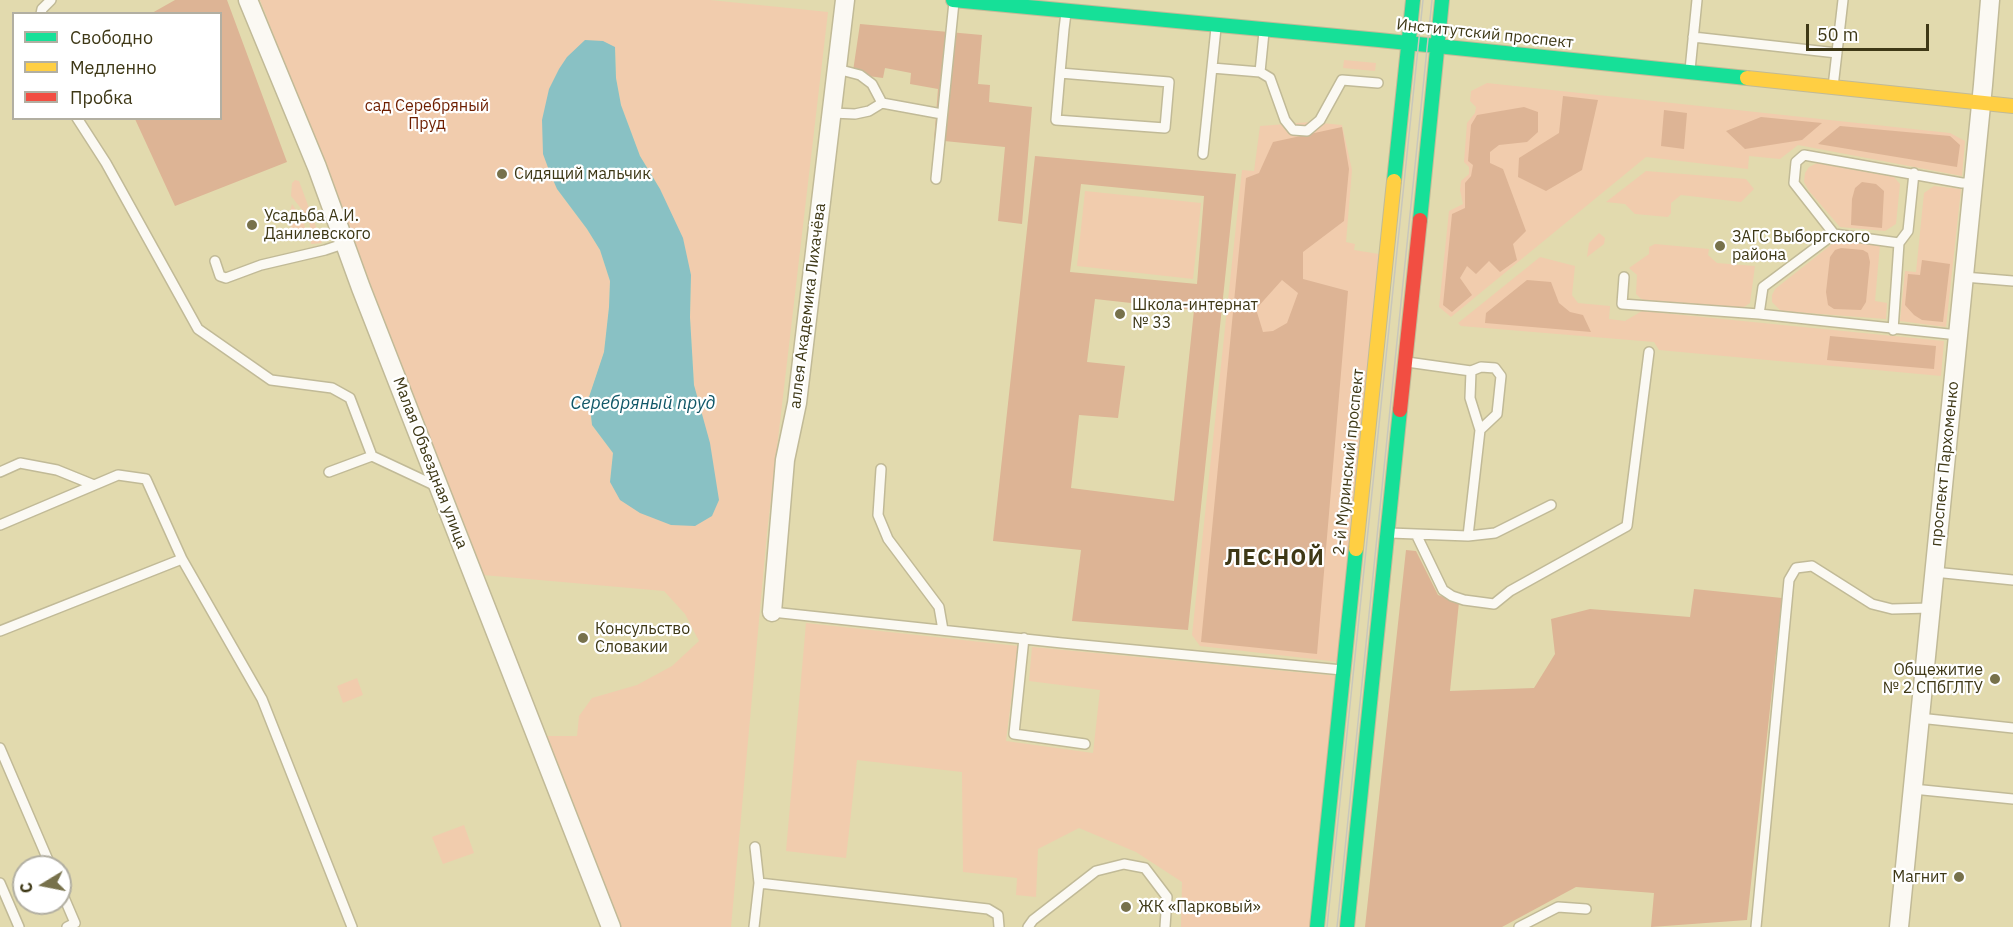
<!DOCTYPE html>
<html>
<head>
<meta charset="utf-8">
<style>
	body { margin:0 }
	#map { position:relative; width:2013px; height:927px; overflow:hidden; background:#e2daae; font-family:"IBM Plex Sans",sans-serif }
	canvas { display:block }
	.legend { position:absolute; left:12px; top:12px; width:210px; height:108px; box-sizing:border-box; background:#fff; border:2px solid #b2afa2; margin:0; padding:8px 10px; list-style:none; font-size:18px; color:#3e3816 }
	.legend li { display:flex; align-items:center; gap:12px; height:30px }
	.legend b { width:30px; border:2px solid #b2afa2 }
	.north { position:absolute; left:12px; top:855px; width:60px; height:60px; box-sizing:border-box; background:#fff; border:2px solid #b2afa2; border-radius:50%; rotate:260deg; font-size:16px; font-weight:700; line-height:24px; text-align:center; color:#3e3816 }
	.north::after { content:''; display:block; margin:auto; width:21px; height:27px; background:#77714b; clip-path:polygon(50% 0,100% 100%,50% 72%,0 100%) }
	.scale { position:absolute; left:1806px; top:24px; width:123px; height:27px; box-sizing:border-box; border:3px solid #3e3816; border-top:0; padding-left:8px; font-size:18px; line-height:21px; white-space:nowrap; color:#3e3816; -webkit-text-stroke:4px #fff; paint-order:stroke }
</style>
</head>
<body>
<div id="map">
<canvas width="2013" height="927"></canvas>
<ul class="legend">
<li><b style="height:8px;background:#16e098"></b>Свободно</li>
<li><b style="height:8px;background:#ffcf43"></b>Медленно</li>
<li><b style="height:8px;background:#f24e42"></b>Пробка</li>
</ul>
<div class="north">С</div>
<div class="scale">50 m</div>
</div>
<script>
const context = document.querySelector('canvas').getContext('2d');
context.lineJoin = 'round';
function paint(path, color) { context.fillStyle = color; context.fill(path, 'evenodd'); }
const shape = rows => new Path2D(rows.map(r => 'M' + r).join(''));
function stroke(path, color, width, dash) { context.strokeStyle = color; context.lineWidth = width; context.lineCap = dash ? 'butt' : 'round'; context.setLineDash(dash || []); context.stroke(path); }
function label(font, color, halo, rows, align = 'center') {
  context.font = font + ' "IBM Plex Sans",sans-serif'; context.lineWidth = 4.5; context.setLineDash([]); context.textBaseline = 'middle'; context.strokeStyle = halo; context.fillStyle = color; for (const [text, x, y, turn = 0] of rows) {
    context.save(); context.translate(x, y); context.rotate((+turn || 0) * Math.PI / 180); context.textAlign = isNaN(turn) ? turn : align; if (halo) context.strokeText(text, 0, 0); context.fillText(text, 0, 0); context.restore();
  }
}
paint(shape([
	[260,0,710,0,828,12,767,533,731,927,621,927,547,736,577,736,579,716,592,698,637,685,672,666,699,641,685,614,664,591,483,575],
	[615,47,616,78,621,105,640,156,660,189,691,275,690,317,694,385,699,410,610,482,613,453,592,425,589,397,604,352,609,307,610,281,600,250,587,229,557,189],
	[1344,60,1376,63,1375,71,1343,68],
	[1487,83,1950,133,1965,141,1962,176,1798,145,1780,159,1749,156,1748,169,1646,157,1451,317,1439,307,1449,211,1463,204,1460,190,1461,181,1469,174,1469,167,1464,162,1467,123,1475,113,1476,107,1470,101,1471,91],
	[1311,122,1342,125,1352,170,1346,242,1355,244,1354,250,1379,254,1339,662,1200,646,1192,635,1242,170,1254,171,1260,126],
	[1817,163,1894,177,1900,184,1896,224,1885,231,1840,227,1809,191,1804,182,1805,173,1809,167],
	[1646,171,1746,179,1754,189,1741,202,1681,195,1671,203,1671,213,1668,217,1635,214,1625,204,1606,202],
	[295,180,299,181,322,243,311,244,310,226,308,217,291,196,292,183],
	[1934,186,1961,189,1946,327,1900,321,1905,271,1916,272,1924,193],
	[1085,191,1201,203,1193,279,1077,266],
	[292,204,303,220,306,231,305,240,294,236,288,219],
	[1599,233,1605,238,1604,244,1587,257,1589,243],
	[1836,241,1880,245,1875,301,1887,303,1886,319,1781,311,1772,302,1772,295,1775,289],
	[1655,244,1709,249,1708,255,1717,263,1755,266,1750,303,1744,307,1739,309,1646,301,1640,298,1636,294,1637,275,1629,268,1649,254,1649,247],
	[1540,257,1575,266,1572,295,1578,303,1610,306,1609,319,1625,321,1642,311,1944,341,1941,376,1659,350,1654,342,1461,326,1458,323],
	[806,623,1018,646,1006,741,1093,753,1100,690,1029,681,1032,647,1338,676,1311,927,1181,927,1182,882,1136,852,1079,828,1038,849,1036,897,1016,895,1017,878,963,872,962,772,857,760,846,858,786,851],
	[357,678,363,695,343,703,337,686],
	[464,825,474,853,443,864,432,837]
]), '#f1ccad');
paint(shape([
	[175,0,227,0,287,162,175,206,135,119,220,118,220,14,152,13],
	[860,24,982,35,978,84,990,85,989,102,1032,107,1022,224,998,221,1005,147,934,140,938,89,910,84,911,73,885,68,883,78,868,76,853,71],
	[1563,96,1598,100,1582,170,1546,191,1518,177,1519,158,1559,133],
	[1524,107,1538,112,1538,132,1527,142,1499,145,1490,152,1490,163,1503,169,1526,231,1513,244,1517,260,1500,272,1489,261,1476,274,1467,266,1460,278,1472,295,1452,312,1443,305,1452,214,1465,208,1465,183,1471,176,1473,165,1468,161,1471,125,1477,115],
	[1664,110,1687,113,1684,149,1661,146],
	[1761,117,1822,123,1802,140,1745,149,1726,131],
	[1840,126,1950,136,1960,145,1957,167,1818,144],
	[1342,127,1349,169,1344,221,1303,252,1303,279,1348,291,1317,654,1201,642,1246,178,1259,173,1273,142],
	[1282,280,1298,293,1287,323,1273,331,1263,332,1256,309],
	[1035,156,1236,174,1188,630,1072,621,1081,550,993,541],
	[1081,184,1204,196,1197,284,1070,272],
	[1095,299,1194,310,1174,501,1071,488,1079,415,1118,418,1125,366,1087,362],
	[1862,182,1876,184,1884,191,1882,228,1851,225,1852,199,1855,188],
	[1841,248,1863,250,1868,253,1870,262,1866,302,1861,310,1834,309,1828,305,1826,292,1830,257,1835,250],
	[1922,260,1950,264,1943,322,1922,320,1914,315,1905,305,1908,274,1920,275],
	[1527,280,1551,282,1559,303,1570,312,1583,315,1591,332,1485,323,1486,313],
	[1830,336,1936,346,1934,369,1827,360],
	[1406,550,1416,551,1438,595,1459,602,1450,691,1534,688,1555,654,1551,619,1590,609,1690,617,1694,589,1782,598,1747,920,1651,927,1654,893,1576,887,1502,927,1365,927]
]), '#ddb495');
paint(shape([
	[585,40,603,41,615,47,616,78,621,105,640,156,660,189,683,238,691,275,690,317,694,385,710,443,719,500,712,516,695,526,671,525,640,513,620,500,610,482,613,453,592,425,589,397,604,352,609,307,610,281,600,250,587,229,557,189,550,173,543,154,542,120,549,89,559,69,567,57]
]), '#89c1c4');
const lane = shape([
	[41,14,42,9,51,0],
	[1264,32,1260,72,1270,78,1285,120,1293,130,1307,131,1320,120,1342,80,1378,83],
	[1693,37,1837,53],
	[1212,68,1260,72],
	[837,69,860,75,872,84,882,103],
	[1690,70,1697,0],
	[1060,73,1169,82,1165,128,1056,120,1060,73,1064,29,1066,13],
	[1833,87,1843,0],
	[832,113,855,114,869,111,882,103,942,114],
	[77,118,106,163,198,329,271,380,332,388,350,398,372,456,436,486],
	[1203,154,1216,28],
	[936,179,954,2],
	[1834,234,1899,243],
	[215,261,220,276,226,278,261,265,325,250,346,243],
	[1624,277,1622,304,1759,314,1958,335],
	[1964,277,2013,281],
	[1759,314,1763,287,1834,234,1794,183,1796,162,1804,155,1962,183,1973,183],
	[1893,330,1899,243,1908,231,1914,173],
	[1471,371,1481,367,1495,368,1501,376,1497,414,1480,430],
	[881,469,878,515,888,539,939,607,943,630],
	[0,472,20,463,57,470,94,485],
	[329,472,372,456],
	[0,525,118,475,146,479,182,559],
	[1390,533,1468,536,1480,430,1470,398,1471,371,1407,362],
	[1416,534,1443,590,1452,596,1464,600,1494,604,1510,591,1627,526,1649,352],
	[1468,536,1495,533,1551,505],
	[1934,572,2013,580],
	[772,612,1062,643,1342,670],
	[0,631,182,559,262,699,352,927],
	[1024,638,1014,734,1085,744],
	[1919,718,2013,728],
	[0,748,51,867],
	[1913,789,2013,799],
	[0,883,19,927],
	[759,883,988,909,998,915,999,927],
	[60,888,75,923,67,927],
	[754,927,759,883,755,847],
	[1028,927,1033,920,1096,871,1124,864,1145,868,1167,897,1165,927],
	[1519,927,1558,907,1586,909],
	[1756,927,1789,580,1796,568,1812,566,1872,604,1892,609,1930,608]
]);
const street = shape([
	[248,0,317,167,361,288,611,927],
	[772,612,785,460,797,403,845,0],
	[1899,927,1983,85,1990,0]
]);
const fast = shape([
	[953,0,1379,40,1747,78],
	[1394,181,1413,0],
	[1420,220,1442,0],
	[1317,927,1356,549],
	[1347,927,1400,410]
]);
const slow = shape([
	[1747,78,2013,106],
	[1356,549,1394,181]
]);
const jam = shape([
	[1400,410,1420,220]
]);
stroke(lane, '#c1ba97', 12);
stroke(street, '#c1ba97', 21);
stroke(fast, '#c1ba97', 16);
stroke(slow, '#c1ba97', 16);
stroke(jam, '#c1ba97', 16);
stroke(lane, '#fbf9f3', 9);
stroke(street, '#fbf9f3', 18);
stroke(fast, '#16e098', 14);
stroke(slow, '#ffcf43', 14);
stroke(jam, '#f24e42', 14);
stroke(shape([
	[1327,927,1423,0],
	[1337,927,1432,0]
]), '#c9c7bb', 1.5);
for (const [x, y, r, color] of [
	[502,174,6,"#77714b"],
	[252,225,6,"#77714b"],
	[1720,246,6,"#77714b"],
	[1120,314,6,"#77714b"],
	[583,638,6,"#77714b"],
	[1995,679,6,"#77714b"],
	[1959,877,6,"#77714b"],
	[1126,907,6,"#77714b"]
]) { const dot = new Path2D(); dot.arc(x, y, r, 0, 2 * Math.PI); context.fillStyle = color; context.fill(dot); stroke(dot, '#fff', 2); }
label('16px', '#3e3816', '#fff', [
	["Институтский проспект",1485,34,6],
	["аллея Академика Лихачёва",808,306,-83],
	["2-й Муринский проспект",1349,462,-84],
	["Малая Объездная улица",430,463,69],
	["проспект Пархоменко",1945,464,-84]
]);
label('16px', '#6e1e00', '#fff', [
	["сад Серебряный",427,106],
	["Пруд",427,124]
]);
label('16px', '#3e3816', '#fff', [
	["Сидящий мальчик",514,174],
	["Усадьба А.И.",264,216],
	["Данилевского",264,234],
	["ЗАГС Выборгского",1732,237],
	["района",1732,255],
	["Школа-интернат",1132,305],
	["№ 33",1132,323],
	["Консульство",595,629],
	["Словакии",595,647],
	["Общежитие",1983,670,"right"],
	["№ 2 СПбГЛТУ",1983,688,"right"],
	["Магнит",1947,877,"right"],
	["ЖК «Парковый»",1138,907]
], 'left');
label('italic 18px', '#105768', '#fff', [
	["Серебряный пруд",643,404]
]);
context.letterSpacing = '1.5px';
label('bold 22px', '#3e3816', '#fff', [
	["ЛЕСНОЙ",1275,559]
]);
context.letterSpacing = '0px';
</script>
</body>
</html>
